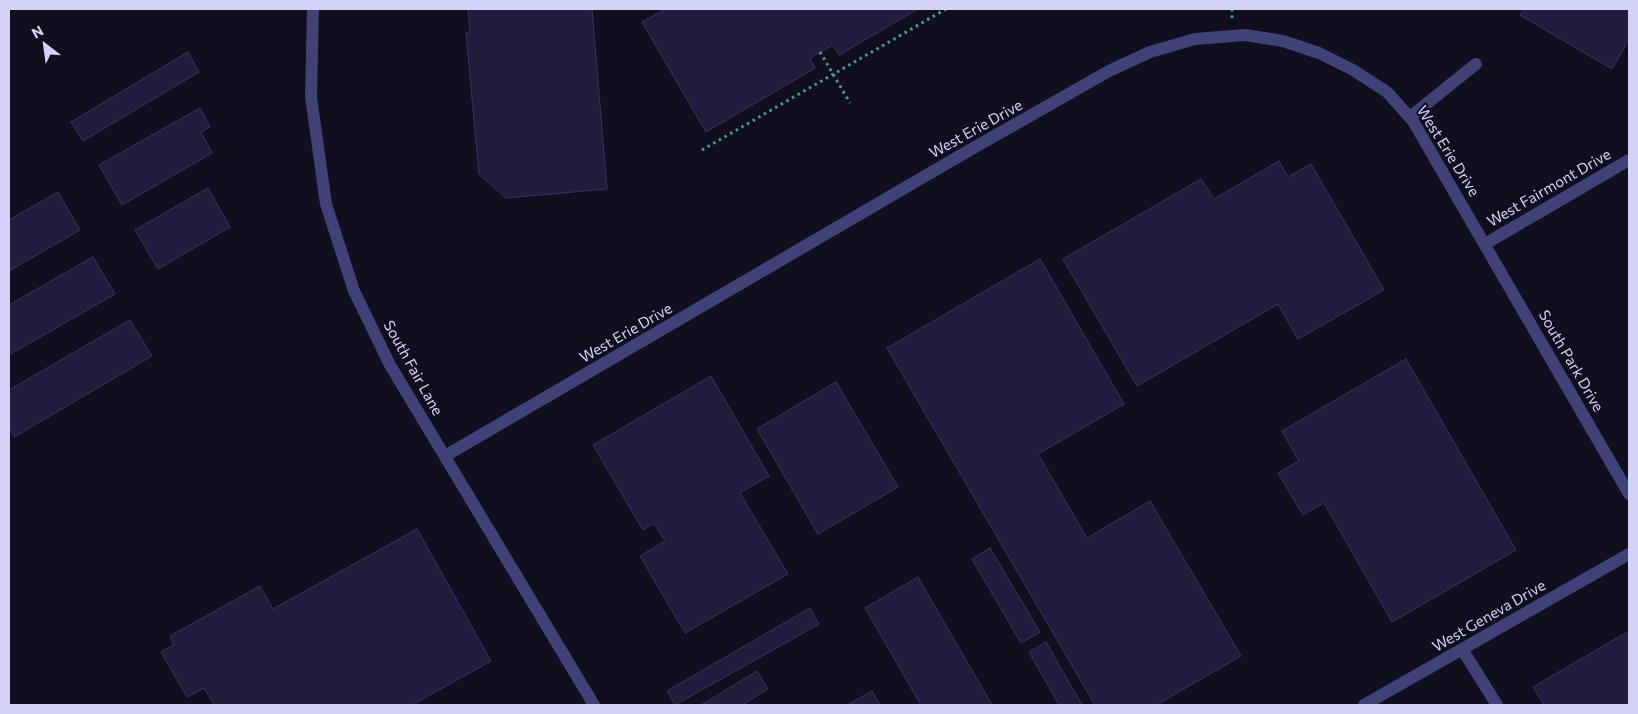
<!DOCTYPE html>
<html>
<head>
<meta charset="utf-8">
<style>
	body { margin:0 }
	#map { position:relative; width:1638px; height:714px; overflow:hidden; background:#110f1e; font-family:Commissioner,sans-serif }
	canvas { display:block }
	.frame { position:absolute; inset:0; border:10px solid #d4d2f9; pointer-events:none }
	.north { position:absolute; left:20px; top:20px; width:50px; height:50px; -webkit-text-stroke:4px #110f1e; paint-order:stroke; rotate:330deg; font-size:14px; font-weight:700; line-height:20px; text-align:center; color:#d4d2f9 }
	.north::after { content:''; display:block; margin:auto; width:18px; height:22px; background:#d4d2f9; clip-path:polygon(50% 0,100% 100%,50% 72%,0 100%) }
</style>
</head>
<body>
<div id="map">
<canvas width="1638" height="714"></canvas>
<div class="frame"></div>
<div class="north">N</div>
</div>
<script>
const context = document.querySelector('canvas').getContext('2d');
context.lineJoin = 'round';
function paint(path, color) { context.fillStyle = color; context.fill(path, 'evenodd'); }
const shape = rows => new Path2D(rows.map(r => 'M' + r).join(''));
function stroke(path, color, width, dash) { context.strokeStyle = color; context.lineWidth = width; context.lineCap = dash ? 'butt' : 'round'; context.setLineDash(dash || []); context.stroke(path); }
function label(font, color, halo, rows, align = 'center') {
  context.font = font + ' Commissioner,sans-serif'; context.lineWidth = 4; context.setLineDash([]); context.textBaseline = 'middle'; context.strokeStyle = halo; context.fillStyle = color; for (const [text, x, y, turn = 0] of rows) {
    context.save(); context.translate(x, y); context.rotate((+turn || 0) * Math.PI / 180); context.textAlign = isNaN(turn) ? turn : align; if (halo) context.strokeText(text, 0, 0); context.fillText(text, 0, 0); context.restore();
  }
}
const building = shape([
	[468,9,592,9,607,189,506,198,479,174,466,33,470,33,468,9],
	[666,9,918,9,839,55,833,45,810,58,815,68,706,132,642,22,666,9],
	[1524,9,1629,9,1629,40,1612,69,1520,15,1524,9],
	[188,52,199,72,83,141,71,122,188,52],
	[200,108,210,127,201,132,212,153,122,205,99,165,200,108],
	[1279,161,1288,177,1311,164,1384,290,1298,339,1278,304,1137,386,1063,259,1201,179,1214,199,1279,161],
	[208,188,230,227,158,269,135,230,208,188],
	[58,192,80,230,9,271,9,220,58,192],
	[93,257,115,294,9,355,9,305,93,257],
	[1040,259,1124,404,1038,454,1087,538,1150,501,1241,656,1156,705,1095,705,887,348,1040,259],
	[130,320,152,356,14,437,9,427,9,390,130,320],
	[1406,359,1516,550,1392,622,1324,503,1303,515,1278,473,1299,461,1282,431,1406,359],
	[711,376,769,476,740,493,788,574,685,633,640,556,665,541,654,523,643,530,593,445,711,376],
	[836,382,898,487,818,534,757,429,836,382],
	[417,529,491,661,412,705,214,705,204,688,187,697,161,652,174,645,170,636,260,586,273,609,417,529],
	[990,548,1040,632,1021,643,972,559,990,548],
	[918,577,992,705,921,705,865,608,918,577],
	[810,608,819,624,675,705,667,691,810,608],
	[1629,631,1629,705,1544,705,1533,687,1629,631],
	[1046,642,1082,705,1059,705,1029,652,1046,642],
	[757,671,768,689,742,705,701,705,757,671],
	[872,691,880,705,847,705,872,691]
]);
paint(building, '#221d3d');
stroke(building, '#393266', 1);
stroke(shape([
	[1232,18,1232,9],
	[820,52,850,103],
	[702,150,946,9]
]), '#3ca397', 3, [2.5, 4]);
stroke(shape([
	[313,9,311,97,326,204,354,291,390,365,594,705],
	[1410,117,1476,64],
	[1485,244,1629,160],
	[445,456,968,151,1109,71,1150,52,1195,39,1245,35,1283,41,1319,53,1353,70,1387,92,1413,121,1629,494],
	[1462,649,1497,705],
	[1364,705,1629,554]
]), '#404177', 12);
label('15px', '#d4d2f9', '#110f1e', [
	["West Erie Drive",976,129,-29],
	["West Erie Drive",1448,151,58],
	["West Fairmont Drive",1549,188,-30],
	["West Erie Drive",626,333,-30],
	["South Park Drive",1571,361,60],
	["South Fair Lane",413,368,61],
	["West Geneva Drive",1489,616,-30]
]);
</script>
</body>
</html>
